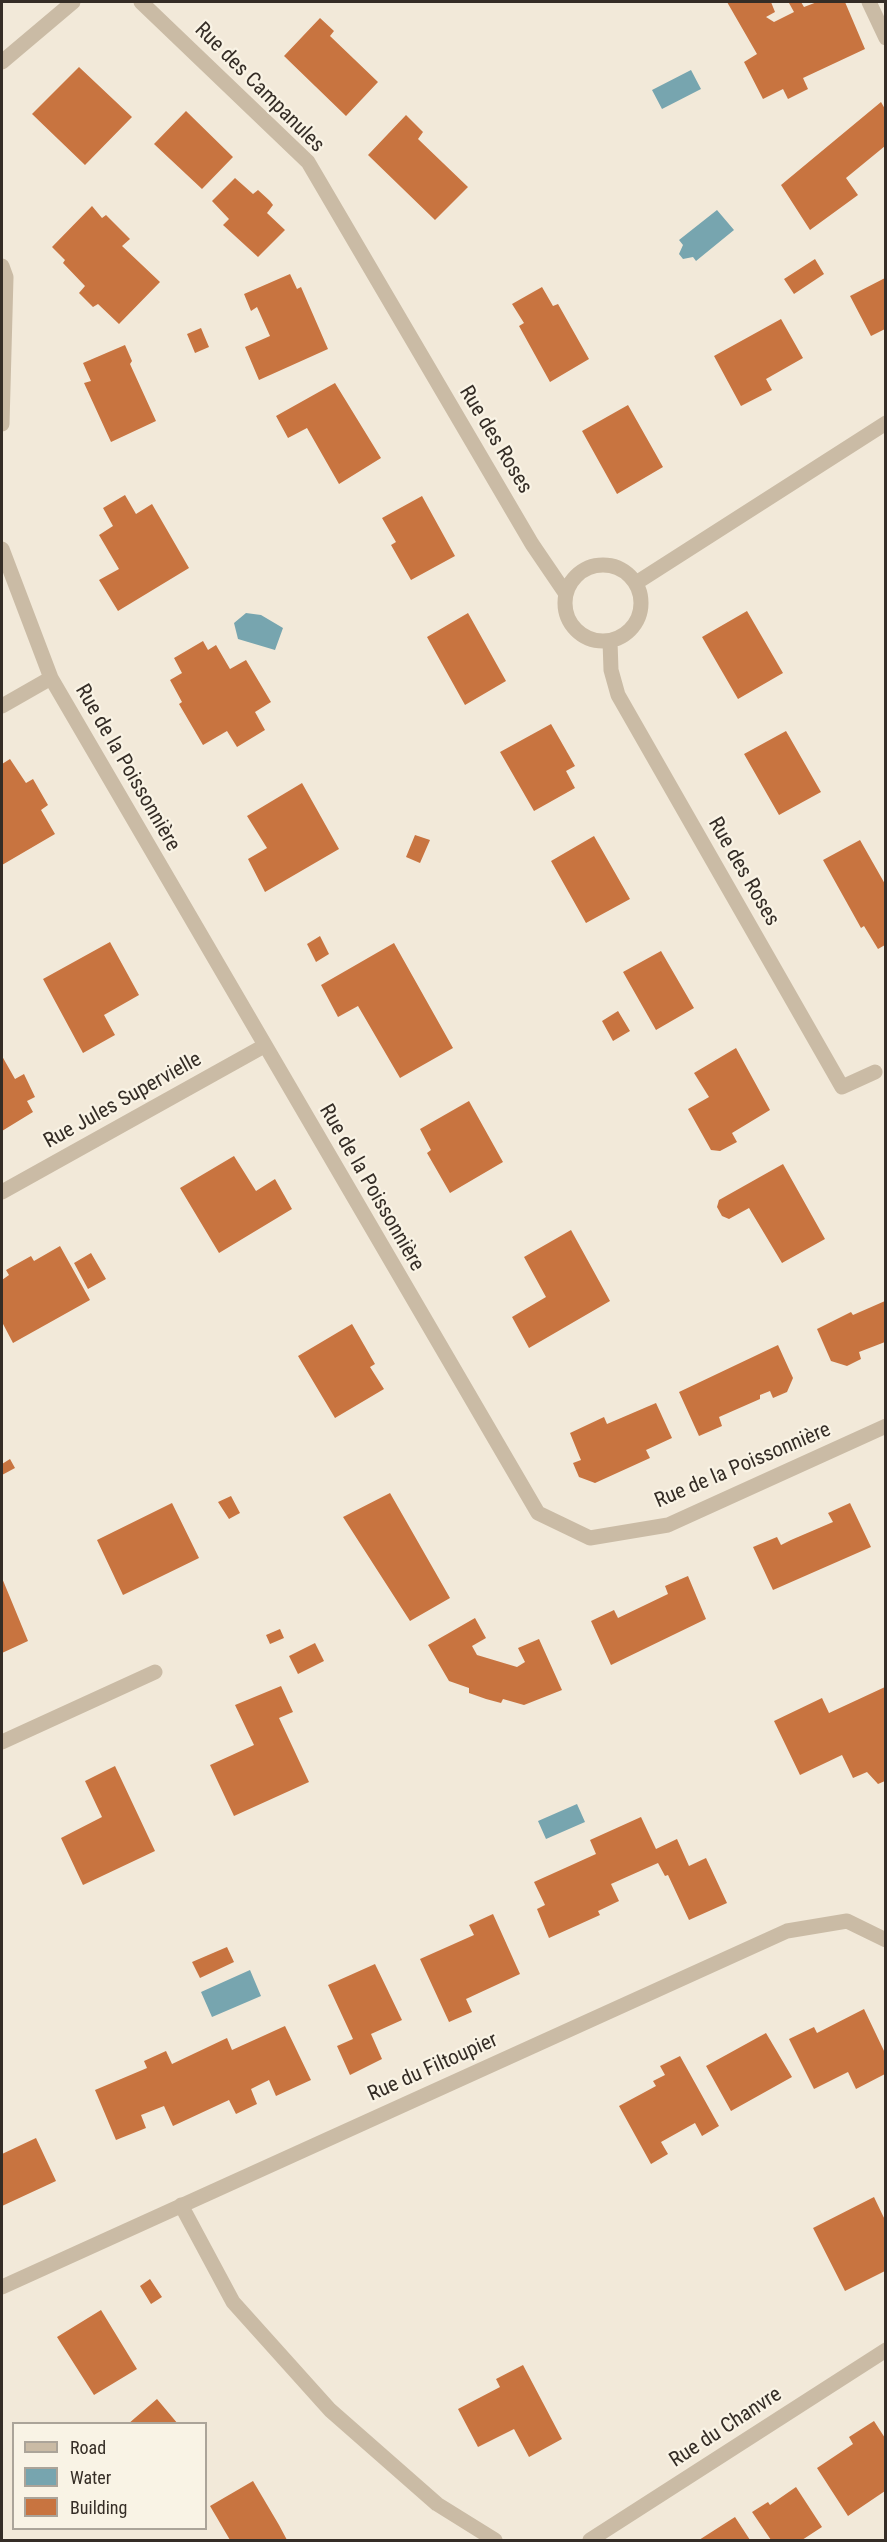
<!DOCTYPE html>
<html>
<head>
<meta charset="utf-8">
<style>
	body { margin:0 }
	#map { position:relative; width:887px; height:2542px; overflow:hidden; background:#f2e9d9; font-family:"Roboto Condensed",sans-serif }
	canvas { display:block }
	.frame { position:absolute; inset:0; border:3px solid #352d26; pointer-events:none }
	.legend { position:absolute; left:12px; top:2422px; width:195px; height:108px; box-sizing:border-box; background:#f9f3e5; border:2px solid #aba499; margin:0; padding:8px 10px; list-style:none; font-size:18px; color:#352d26 }
	.legend li { display:flex; align-items:center; gap:12px; height:30px }
	.legend b { width:30px; border:2px solid #aba499 }
</style>
</head>
<body>
<div id="map">
<canvas width="887" height="2542"></canvas>
<div class="frame"></div>
<ul class="legend">
<li><b style="height:8px;background:#cabba5"></b>Road</li>
<li><b style="height:16px;background:#77a5af"></b>Water</li>
<li><b style="height:16px;background:#c87440"></b>Building</li>
</ul>
</div>
<script>
const context = document.querySelector('canvas').getContext('2d');
context.lineJoin = 'round';
function paint(path, color) { context.fillStyle = color; context.fill(path, 'evenodd'); }
const shape = rows => new Path2D(rows.map(r => 'M' + r).join(''));
function stroke(path, color, width, dash) { context.strokeStyle = color; context.lineWidth = width; context.lineCap = dash ? 'butt' : 'round'; context.setLineDash(dash || []); context.stroke(path); }
function label(font, color, halo, rows, align = 'center') {
  context.font = font + ' "Roboto Condensed",sans-serif'; context.lineWidth = 4.5; context.setLineDash([]); context.textBaseline = 'middle'; context.strokeStyle = halo; context.fillStyle = color; for (const [text, x, y, turn = 0] of rows) {
    context.save(); context.translate(x, y); context.rotate((+turn || 0) * Math.PI / 180); context.textAlign = isNaN(turn) ? turn : align; if (halo) context.strokeText(text, 0, 0); context.fillText(text, 0, 0); context.restore();
  }
}
paint(shape([
	[691,70,701,89,662,109,652,90],
	[717,210,734,230,696,261,693,257,683,259,679,254,683,245,679,240],
	[246,613,261,615,283,628,275,650,238,639,234,623],
	[577,1804,585,1822,546,1839,538,1821],
	[250,1970,261,1996,212,2017,201,1992]
]), '#77a5af');
paint(shape([
	[727,2,771,2,775,12,766,17,774,22,794,12,789,3,793,2,801,2,804,7,817,2,845,2,865,49,803,78,808,89,788,99,783,89,763,99,744,62,757,54],
	[320,18,334,31,330,36,378,82,346,116,284,56],
	[79,67,132,117,85,165,32,114],
	[881,102,885,109,885,146,846,178,858,195,810,230,781,185],
	[186,111,233,157,202,189,154,144],
	[406,115,423,132,418,139,468,187,435,220,368,155],
	[235,178,253,194,258,190,270,201,273,205,267,213,285,230,258,257,223,225,229,219,212,201],
	[92,206,102,218,106,215,130,239,122,246,160,282,119,324,98,304,93,307,79,293,85,286,63,263,65,260,52,247],
	[815,259,824,274,794,294,784,279],
	[290,274,297,289,301,287,328,349,259,380,245,347,270,336,257,307,251,311,244,294],
	[885,278,885,329,871,336,850,296],
	[542,287,553,306,558,304,589,359,550,382,519,326,524,323,512,304],
	[781,319,803,358,766,379,772,390,741,406,714,356],
	[201,328,209,347,195,353,187,334],
	[125,345,132,361,130,364,156,421,111,442,84,383,91,381,83,363],
	[335,383,381,458,339,484,307,428,288,438,276,416],
	[628,405,663,467,617,494,582,431],
	[125,495,136,514,152,504,189,568,118,611,99,580,119,569,99,535,113,526,103,508],
	[422,496,455,556,411,580,391,545,396,542,382,518],
	[747,611,783,673,738,699,702,637],
	[468,613,506,681,465,705,427,637],
	[203,641,208,650,216,645,230,669,246,660,271,702,255,712,265,730,237,747,227,731,203,745,179,704,182,702,170,680,182,673,174,658],
	[551,724,575,766,566,771,575,788,534,811,500,752],
	[786,731,821,792,779,815,744,754],
	[10,759,26,783,33,779,48,805,41,810,55,834,2,865,2,764],
	[302,783,339,849,265,892,248,859,267,848,247,816],
	[415,835,430,840,420,863,406,857],
	[594,836,630,899,586,923,551,861],
	[860,840,885,884,885,945,878,949,864,926,861,928,823,860],
	[320,936,329,954,316,962,307,944],
	[110,942,139,995,104,1015,115,1035,83,1053,43,979],
	[394,943,453,1048,400,1078,358,1006,338,1017,321,985],
	[661,951,694,1008,656,1030,623,972],
	[618,1011,630,1031,613,1041,602,1021],
	[736,1048,770,1110,732,1133,737,1142,720,1151,711,1150,688,1109,709,1097,694,1073],
	[2,1056,15,1079,24,1074,35,1097,27,1101,33,1112,2,1131],
	[469,1101,503,1162,450,1193,427,1153,431,1150,420,1129],
	[234,1156,256,1191,275,1179,292,1209,219,1253,180,1188],
	[783,1164,825,1239,782,1263,749,1208,729,1219,722,1216,717,1207,719,1200],
	[571,1230,610,1301,529,1348,512,1317,546,1297,524,1257],
	[60,1246,90,1300,13,1343,2,1322,2,1280,9,1275,6,1270,31,1256,34,1261],
	[91,1253,106,1279,88,1289,74,1263],
	[885,1301,885,1342,859,1352,861,1359,847,1366,831,1361,817,1329,851,1312,853,1315],
	[352,1324,375,1364,370,1367,384,1389,335,1418,298,1356],
	[778,1345,793,1378,787,1392,773,1398,770,1391,760,1395,760,1399,719,1417,722,1426,699,1436,679,1392],
	[656,1403,672,1438,646,1450,650,1458,595,1483,579,1477,573,1463,581,1460,570,1433,604,1417,607,1424],
	[10,1459,15,1468,2,1475,2,1464],
	[390,1493,450,1598,410,1621,343,1517],
	[231,1496,240,1513,229,1519,218,1502],
	[172,1503,199,1558,123,1595,97,1540],
	[850,1503,871,1547,773,1590,753,1547,777,1537,781,1545,791,1540,833,1522,828,1513],
	[688,1576,706,1619,611,1665,591,1621,614,1610,618,1618,668,1594,665,1586],
	[2,1578,28,1641,2,1653],
	[475,1618,486,1638,472,1646,477,1655,517,1667,525,1662,518,1648,539,1639,562,1690,524,1705,503,1699,501,1703,486,1699,469,1693,469,1688,449,1681,428,1645],
	[280,1629,284,1638,270,1644,266,1635],
	[315,1643,324,1661,298,1674,289,1656],
	[281,1686,293,1712,279,1718,309,1782,234,1816,210,1765,254,1745,235,1705],
	[885,1687,885,1781,878,1784,867,1772,853,1778,842,1755,800,1775,774,1721,822,1698,829,1713],
	[115,1766,155,1851,83,1885,61,1838,102,1817,85,1781],
	[641,1817,656,1849,677,1839,689,1866,706,1858,727,1903,689,1920,668,1875,665,1876,658,1863,611,1884,619,1901,598,1911,600,1915,549,1938,537,1909,545,1905,534,1882,596,1854,590,1840],
	[493,1914,520,1974,466,1999,472,2012,449,2022,420,1959,474,1935,469,1925],
	[227,1947,234,1962,200,1978,192,1962],
	[375,1964,402,2020,371,2034,382,2059,350,2075,337,2046,353,2039,328,1985],
	[864,2009,885,2053,885,2074,856,2089,848,2072,814,2089,789,2039,814,2027,817,2033],
	[285,2026,311,2080,276,2096,269,2080,251,2089,257,2104,236,2114,229,2100,173,2126,164,2106,141,2115,146,2128,116,2140,95,2090,147,2068,144,2061,166,2051,172,2064,227,2038,232,2050],
	[766,2033,792,2077,731,2111,706,2066],
	[680,2056,719,2126,702,2136,695,2123,661,2142,668,2154,651,2164,619,2106,656,2086,653,2081,665,2075,660,2066],
	[36,2138,56,2181,2,2206,2,2154],
	[874,2197,885,2220,885,2271,845,2291,813,2228],
	[150,2279,162,2297,151,2304,140,2286],
	[101,2310,137,2369,94,2395,57,2337],
	[523,2365,562,2439,529,2457,514,2429,478,2447,458,2409,500,2387,496,2379],
	[157,2399,178,2424,128,2424],
	[874,2421,885,2438,885,2491,848,2516,817,2468,853,2444,849,2437],
	[253,2481,279,2525,287,2540,230,2540,210,2506],
	[796,2487,822,2527,802,2540,771,2540,752,2512,768,2502,770,2505],
	[735,2517,750,2540,699,2540]
]), '#c87440');
stroke(shape([
	[141,2,308,162,532,544,566,594],
	[869,2,886,38],
	[2,62,73,2],
	[2,266,6,277,2,424],
	[2,549,51,678,538,1513,590,1538,668,1525,886,1426],
	'565 603a38 38 0 1 1 76 0a38 38 0 1 1-76 0Z',
	[636,583,886,423],
	[610,641,611,670,618,695,842,1087,875,1072],
	[2,706,51,678],
	[2,1192,264,1046],
	[2,1742,155,1672],
	[181,2205,233,2302,330,2410,437,2504,495,2540],
	[2,2287,787,1931,847,1921,886,1940],
	[590,2540,886,2350]
]), '#cabba5', 15);
label('21px', '#352d26', '#f9f3e5', [
	["Rue des Campanules",259,88,45],
	["Rue des Roses",495,440,59],
	["Rue de la Poissonnière",127,768,60],
	["Rue des Roses",743,872,60],
	["Rue Jules Supervielle",123,1101,-29],
	["Rue de la Poissonnière",371,1188,60],
	["Rue de la Poissonnière",743,1466,-23],
	["Rue du Filtoupier",433,2068,-24],
	["Rue du Chanvre",726,2428,-33]
]);
</script>
</body>
</html>
